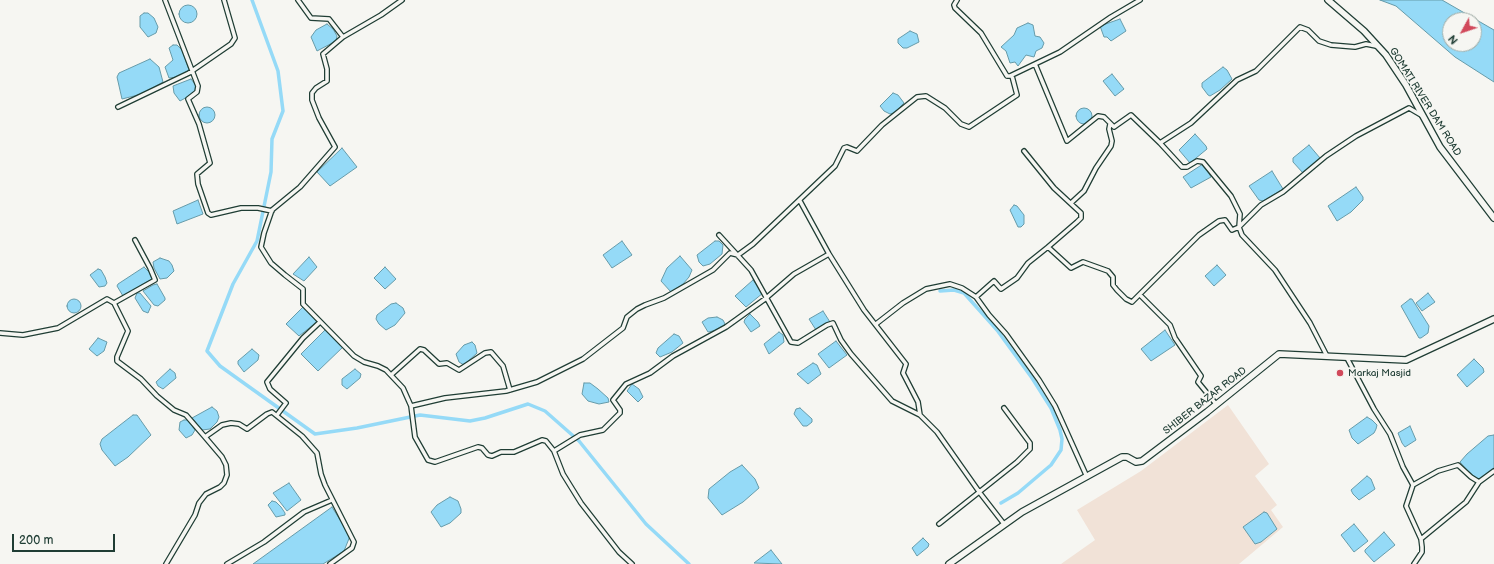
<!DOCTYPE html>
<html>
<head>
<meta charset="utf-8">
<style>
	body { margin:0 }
	#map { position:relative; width:1494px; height:564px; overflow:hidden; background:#f6f6f2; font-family:"Balsamiq Sans",sans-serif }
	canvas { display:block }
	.north { position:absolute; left:1442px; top:12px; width:40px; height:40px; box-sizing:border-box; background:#f6f6f2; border:1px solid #a0aca6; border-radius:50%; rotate:230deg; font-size:11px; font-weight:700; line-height:16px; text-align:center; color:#1f3d34 }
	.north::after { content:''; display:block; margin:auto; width:14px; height:18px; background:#d1495b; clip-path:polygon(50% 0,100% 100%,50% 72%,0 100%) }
	.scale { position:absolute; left:12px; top:534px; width:103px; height:18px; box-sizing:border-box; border:2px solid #1f3d34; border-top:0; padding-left:5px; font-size:12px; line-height:14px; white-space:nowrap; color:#1f3d34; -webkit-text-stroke:3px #f6f6f2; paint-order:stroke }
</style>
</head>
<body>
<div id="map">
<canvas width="1494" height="564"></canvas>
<div class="north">N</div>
<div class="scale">200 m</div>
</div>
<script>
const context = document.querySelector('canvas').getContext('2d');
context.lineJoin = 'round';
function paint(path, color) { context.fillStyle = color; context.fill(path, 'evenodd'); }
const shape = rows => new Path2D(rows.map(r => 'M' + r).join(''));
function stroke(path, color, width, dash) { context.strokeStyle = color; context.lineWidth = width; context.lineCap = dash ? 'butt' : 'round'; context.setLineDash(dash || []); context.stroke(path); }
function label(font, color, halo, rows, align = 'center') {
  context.font = font + ' "Balsamiq Sans",sans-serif'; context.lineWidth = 3.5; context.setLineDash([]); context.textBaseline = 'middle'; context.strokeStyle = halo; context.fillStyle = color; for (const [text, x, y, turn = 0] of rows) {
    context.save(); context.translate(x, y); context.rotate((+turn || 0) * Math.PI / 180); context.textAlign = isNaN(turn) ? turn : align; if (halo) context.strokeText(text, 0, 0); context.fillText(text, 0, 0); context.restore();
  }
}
paint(shape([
	[1228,405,1269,464,1255,476,1277,505,1271,510,1283,527,1239,564,1061,564,1095,540,1077,510,1141,471]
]), '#f1e2d7');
const water = shape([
	[1380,0,1442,0,1494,30,1494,82,1455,57,1396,6,1380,0],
	[1450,20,1474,20,1474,44,1450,44,1450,20],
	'179 14a9 9 0 1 1 18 0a9 9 0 1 1-18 0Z',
	[144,13,148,13,154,18,158,27,156,33,148,37,140,27,140,16,144,13],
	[1120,19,1126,31,1111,41,1107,37,1104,37,1100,26,1120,19],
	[1028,23,1033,25,1035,36,1040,37,1044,43,1042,48,1036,51,1034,57,1026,55,1018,66,1015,62,1010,63,1006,51,1001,47,1014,35,1017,28,1028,23],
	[327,24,333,29,337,36,336,41,317,51,311,37,316,30,327,24],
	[910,31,917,34,919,42,907,48,903,48,898,43,898,39,910,31],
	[173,45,177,45,182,50,189,70,178,77,169,78,165,67,173,60,169,48,173,45],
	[150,59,159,67,163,82,142,94,122,99,117,77,119,73,150,59],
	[1223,67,1227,70,1232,79,1220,90,1210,96,1208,95,1202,87,1202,83,1223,67],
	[1112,74,1124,89,1115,96,1103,81,1112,74],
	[191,79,197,87,196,92,180,101,174,93,173,86,191,79],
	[893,93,898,95,904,103,894,113,890,114,884,111,880,106,893,93],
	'199 115a8 8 0 1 1 16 0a8 8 0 1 1-16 0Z',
	'1076 116a8 8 0 1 1 16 0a8 8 0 1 1-16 0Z',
	[1195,134,1206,146,1207,149,1190,163,1179,150,1195,134],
	[1309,145,1320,158,1303,173,1293,162,1293,158,1309,145],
	[342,148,357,167,330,186,317,172,342,148],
	[1203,164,1211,177,1191,188,1183,177,1203,164],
	[1272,171,1283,189,1263,201,1259,200,1249,186,1272,171],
	[1356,187,1363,197,1363,200,1351,212,1337,221,1328,206,1356,187],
	[198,200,203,214,177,224,173,211,198,200],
	[1014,205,1017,206,1024,215,1024,224,1021,227,1018,227,1010,210,1014,205],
	[622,241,632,255,612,268,603,255,622,241],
	[715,241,719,241,723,245,722,254,710,264,703,266,699,262,697,255,715,241],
	[680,256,692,270,689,277,683,284,671,292,661,281,667,268,680,256],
	[309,257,317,267,304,281,293,274,309,257],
	[160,258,169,261,172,265,174,271,167,278,160,279,154,268,153,262,160,258],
	[1217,265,1226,275,1214,286,1205,276,1217,265],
	[144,267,150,273,152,279,123,296,117,286,118,284,144,267],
	[385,267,396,279,385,289,374,278,385,267],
	[98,269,101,270,105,277,107,283,105,286,99,287,90,275,98,269],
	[753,280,763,293,746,307,735,296,753,280],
	[157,284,165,298,165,300,158,306,154,305,143,291,153,285,157,284],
	[137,293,140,293,151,306,148,313,143,311,135,298,137,293],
	[1428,293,1435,302,1422,311,1416,303,1428,293],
	'67 306a7 7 0 1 1 14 0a7 7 0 1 1-14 0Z',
	[1410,299,1412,299,1429,326,1428,333,1421,338,1419,338,1401,306,1410,299],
	[396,303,403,308,405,313,395,325,386,330,379,324,376,319,377,315,391,304,396,303],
	[304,306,317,322,299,336,286,324,304,306],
	[823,311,830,322,816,330,809,319,823,311],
	[750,314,758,322,760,326,751,332,744,322,745,319,750,314],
	[717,317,723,320,725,324,722,329,708,332,702,322,708,318,717,317],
	[326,329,344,346,318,371,301,354,326,329],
	[1165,330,1175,345,1151,361,1141,349,1165,330],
	[779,332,783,335,784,342,769,354,764,344,779,332],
	[674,334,679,336,683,343,672,352,660,357,656,353,658,348,674,334],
	[98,338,107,342,104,351,97,356,89,349,98,338],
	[836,341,847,355,829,368,818,354,836,341],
	[472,342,475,345,477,353,464,365,459,362,456,354,464,345,472,342],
	[252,349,259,355,258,360,244,372,238,364,238,361,252,349],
	[1474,359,1483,368,1484,372,1467,387,1457,375,1474,359],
	[813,363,817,365,821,374,808,384,797,374,813,363],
	[170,369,175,373,176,378,163,389,158,386,156,382,170,369],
	[355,369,361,374,360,378,347,389,342,385,342,379,355,369],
	[584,383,590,383,598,389,608,398,609,402,599,404,588,401,582,394,584,383],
	[632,384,639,389,643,397,638,402,627,391,632,384],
	[212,407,217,411,219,417,217,422,210,429,202,430,192,418,212,407],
	[800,408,812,419,812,422,807,426,803,426,794,414,796,409,800,408],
	[133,415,137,415,151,435,128,457,115,466,102,450,100,444,102,439,133,415],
	[1367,417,1372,420,1377,425,1376,429,1374,433,1358,444,1352,438,1349,430,1367,417],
	[184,420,188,420,195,430,192,435,186,438,179,430,180,422,184,420],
	[1410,426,1416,440,1405,447,1402,443,1398,433,1410,426],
	[1494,435,1494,470,1479,480,1473,477,1460,462,1467,454,1488,436,1494,435],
	[742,465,755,479,759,488,743,502,722,515,708,498,709,489,730,472,742,465],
	[1367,476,1371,479,1375,489,1359,500,1353,494,1351,490,1367,476],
	[289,483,301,500,287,511,273,493,289,483],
	[450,497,458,501,461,509,461,513,450,523,441,527,431,512,437,505,450,497],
	[272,501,276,502,281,507,285,513,285,515,276,517,268,505,272,501],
	[332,507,350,536,344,551,323,564,253,564,332,507],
	[1264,512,1267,513,1277,529,1261,542,1255,544,1243,527,1264,512],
	[1354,524,1368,541,1354,552,1341,535,1354,524],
	[1384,532,1395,545,1374,562,1365,552,1365,550,1384,532],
	[923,538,929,544,928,547,917,556,912,548,923,538],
	[771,550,782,564,754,563,771,550]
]);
paint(water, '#95daf7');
stroke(water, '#669ba9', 1);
stroke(shape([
	[252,0,278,71,283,111,272,139,271,172,257,241,233,284,207,351,220,366,315,434,357,428,420,415,470,421,485,418,528,404,545,411,579,441,646,524,689,564],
	[940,291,954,290,964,293,997,330,1032,378,1051,408,1060,430,1062,439,1061,450,1051,465,1018,493,1001,503]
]), '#95daf7', 3.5);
const street = shape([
	[165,0,198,86,197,92,188,99,199,124,210,163,197,174,198,184,208,213,211,215,241,208,258,208,272,211],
	[298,0,311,18,329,19,343,37,323,54,327,69,327,81,316,88,312,93,312,100,319,118,335,147,300,187,272,210,264,233,261,247,271,263,285,275,303,289,303,304,354,356,364,362,378,366,386,370,403,388,411,406,415,437,428,460,435,462,478,447,482,448,488,455,492,456,501,452,514,452,542,440,546,441,554,451,580,435,603,430,620,413,620,410,613,400,626,384,650,373,673,356,726,327,765,299,794,274,829,254],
	[957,0,954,5,955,8,981,33,1007,76,1010,76,1035,64,1067,141,1098,116,1104,117,1114,127,1131,115,1160,143,1191,123,1237,80,1256,71,1300,27,1308,30,1319,41,1331,45,1355,47,1366,44,1376,46],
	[343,37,381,15,402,0],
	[1035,64,1060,52,1111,17,1140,0],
	[118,107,189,73,231,44,235,38,224,0],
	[1160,143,1182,167,1187,167,1197,161,1203,162,1231,196,1240,214,1239,227,1242,235,1275,270,1310,323,1327,356],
	[1024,151,1054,188,1081,213,1081,218,1077,222,1048,247],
	[800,201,829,254,864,310,906,364,903,373,918,402,920,415,937,432,980,493,1004,524],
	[1071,203,1084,191,1096,168,1111,146,1112,141,1109,129,1110,124],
	[719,235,751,270,791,342,798,343,827,325,833,323,841,340,851,354,892,401,920,415],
	[1140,295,1170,325,1175,338,1201,376,1198,382,1216,404],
	[976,297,994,281,1001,289,1017,278,1028,263,1048,247,1071,268,1083,262,1108,271,1113,277,1113,285,1117,290,1126,299,1132,302,1199,235,1219,221,1225,220,1232,230,1239,227,1261,205,1283,192,1326,156,1356,136,1409,108,1421,115],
	[114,303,128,331,117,357,117,361,141,379,157,396,174,410,186,415,205,437,222,425,231,423,239,424,247,429,267,414,272,412,302,436,317,453,321,474,325,485,354,542,352,548,330,564],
	[876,324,903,303,926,289,950,284,962,288,976,297,989,315,1006,334,1039,380,1055,406,1087,477],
	[0,333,23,335,58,328,107,299,114,303,155,280,150,268,135,240],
	[1347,358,1374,409,1390,434,1403,467,1413,485],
	[391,375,420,349,424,350,439,364,447,363,459,370,485,353,491,352,503,366,510,390],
	[411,406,445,398,506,391,537,382,583,359,623,328,627,317,637,309,645,305,664,298,713,270,730,253,738,255,753,244,835,166,844,148,847,147,857,151,882,125,917,97,926,96,945,108,961,124,969,127,1017,95,1012,76],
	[277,415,286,403,270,389,267,382,303,338,320,322],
	[554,451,563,474,581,503,619,552,632,564],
	[1413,485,1406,506,1421,539,1422,547,1422,552,1414,564],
	[1413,485,1438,471,1458,465,1471,477,1479,482],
	[939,524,1017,462,1030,449,1030,443,1004,408],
	[1421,539,1466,502,1479,482,1494,471],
	[166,564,195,515,199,503,206,494,220,487,224,483,227,475,226,465,222,457,205,437],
	[227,564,264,542,304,512,332,500]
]);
const secondary = shape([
	[1328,0,1364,31,1386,55,1406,85,1440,147,1494,218],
	[949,564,1022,512,1122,457,1127,457,1136,462,1142,461,1207,412,1279,354,1406,360,1494,319]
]);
stroke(street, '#1f3d34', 6);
stroke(secondary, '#1f3d34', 8);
stroke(street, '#f6f6f2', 3.5);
stroke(secondary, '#f6f6f2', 5.5);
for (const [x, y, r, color] of [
	[1340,373,4,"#d1495b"]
]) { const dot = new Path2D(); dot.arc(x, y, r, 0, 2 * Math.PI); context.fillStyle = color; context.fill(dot); stroke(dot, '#f6f6f2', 1.5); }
label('10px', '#1f3d34', '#f6f6f2', [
	["GOMATI RIVER DAM ROAD",1425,102,58],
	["SHIBER BAZAR ROAD",1205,401,-38]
]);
label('10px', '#1f3d34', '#f6f6f2', [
	["Markaj Masjid",1348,373]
], 'left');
</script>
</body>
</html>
